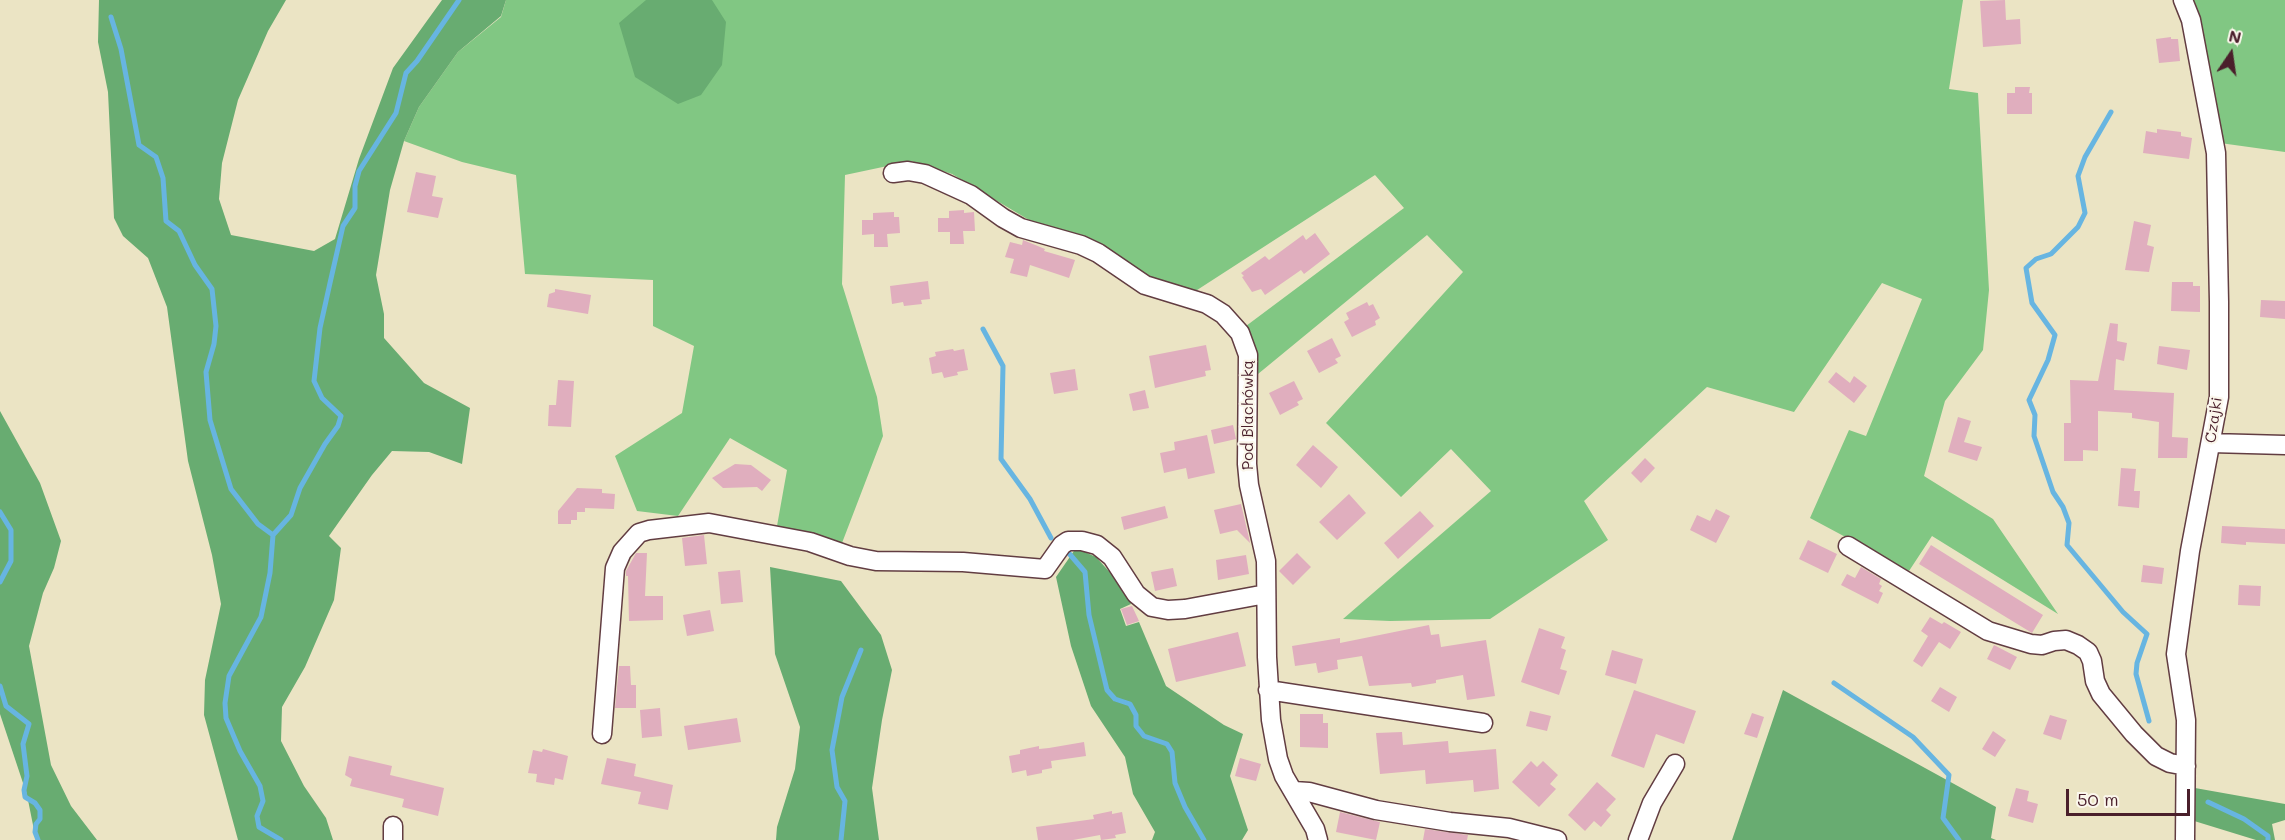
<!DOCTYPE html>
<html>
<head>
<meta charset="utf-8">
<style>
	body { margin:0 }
	#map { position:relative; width:2285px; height:840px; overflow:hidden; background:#ebe4c4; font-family:Mali,sans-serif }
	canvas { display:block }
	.north { position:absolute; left:2201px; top:24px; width:60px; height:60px; -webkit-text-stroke:4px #fbf7ec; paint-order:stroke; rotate:13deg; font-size:16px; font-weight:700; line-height:24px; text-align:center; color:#4a1f2b }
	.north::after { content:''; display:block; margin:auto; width:21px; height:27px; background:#4a1f2b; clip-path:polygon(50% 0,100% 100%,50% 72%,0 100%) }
	.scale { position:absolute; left:2066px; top:789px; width:124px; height:27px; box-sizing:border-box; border:3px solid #4a1f2b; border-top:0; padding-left:8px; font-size:18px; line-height:21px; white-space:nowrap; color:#4a1f2b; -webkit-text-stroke:4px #fbf7ec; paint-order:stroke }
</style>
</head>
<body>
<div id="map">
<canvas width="2285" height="840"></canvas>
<div class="north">N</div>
<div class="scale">50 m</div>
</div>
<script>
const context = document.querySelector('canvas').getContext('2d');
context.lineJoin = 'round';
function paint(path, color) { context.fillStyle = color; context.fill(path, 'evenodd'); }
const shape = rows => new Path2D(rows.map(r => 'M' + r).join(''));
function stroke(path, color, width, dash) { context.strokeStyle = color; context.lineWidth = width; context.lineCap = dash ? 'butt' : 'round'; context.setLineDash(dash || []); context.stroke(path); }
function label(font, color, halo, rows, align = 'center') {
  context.font = font + ' Mali,sans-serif'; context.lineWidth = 4.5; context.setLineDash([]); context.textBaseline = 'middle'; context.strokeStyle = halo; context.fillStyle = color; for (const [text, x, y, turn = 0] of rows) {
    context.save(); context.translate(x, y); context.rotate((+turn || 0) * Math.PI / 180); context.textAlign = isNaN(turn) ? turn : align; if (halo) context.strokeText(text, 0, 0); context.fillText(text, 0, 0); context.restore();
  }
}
paint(shape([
	[506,0,1963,0,1949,89,1978,93,1989,290,1983,350,1945,401,1924,476,1993,519,2058,614,1932,536,1909,571,1810,518,1849,430,1866,436,1922,299,1882,283,1794,412,1707,387,1584,501,1608,540,1490,619,1390,621,1343,619,1491,491,1451,449,1401,497,1326,423,1463,272,1427,235,1258,374,1256,350,1246,326,1404,208,1375,175,1194,292,1154,281,1095,241,1029,220,952,174,911,161,845,175,842,284,877,397,883,436,842,543,777,526,787,470,730,438,678,516,637,511,615,456,682,413,694,346,653,326,653,280,525,274,516,175,462,162,404,141,419,107,458,52,501,17],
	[2192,0,2285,0,2285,152,2220,143,2207,52]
]), '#81c783');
paint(shape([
	[99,0,286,0,268,31,238,100,222,163,219,199,231,235,314,251,335,239,359,159,393,68,442,0,506,0,501,16,458,52,419,107,404,141,390,190,376,275,384,314,384,338,424,383,470,408,462,464,429,452,392,451,372,475,329,536,341,548,334,600,305,667,282,707,281,741,304,786,326,818,333,840,238,840,204,715,205,680,221,604,212,555,188,461,167,307,148,258,123,236,114,218,108,92,98,42],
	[646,0,712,0,726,22,722,65,701,95,678,104,635,77,619,23],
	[0,411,40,483,61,541,54,568,43,593,29,646,51,765,71,806,97,840,36,840,27,795,0,714],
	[1076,548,1096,557,1125,589,1131,604,1120,609,1126,626,1139,622,1166,686,1224,725,1243,734,1230,776,1248,830,1242,840,1152,840,1155,832,1133,794,1125,757,1091,706,1071,646,1056,577],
	[770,567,841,581,881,635,892,670,882,720,872,788,879,840,776,840,777,827,795,769,800,727,775,654],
	[1783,690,1996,807,1991,838,1996,840,1732,840],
	[2195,788,2285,804,2285,820,2272,824,2275,840,2256,840,2191,820]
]), '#68ac71');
stroke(shape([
	[111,17,121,49,139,145,156,157,163,178,166,221,179,231,195,265,212,289,216,326,214,344,206,372,210,420,231,489,258,524,273,535],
	[2111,112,2085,157,2078,176,2085,213,2078,227,2051,254,2036,259,2026,268,2032,303,2055,335,2048,360,2029,400,2035,415,2034,436,2053,492,2063,507,2069,523,2067,545,2123,612,2147,634,2137,663,2136,674,2149,721],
	[983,329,1003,366,1001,459,1030,499,1051,538],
	[0,512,11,530,11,561,0,582],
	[1067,551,1085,572,1089,615,1107,690,1115,699,1130,704,1136,715,1136,726,1144,736,1167,744,1172,752,1175,783,1185,807,1204,840],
	[1834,683,1913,737,1949,775,1943,818,1959,840],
	[0,686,6,706,29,724,23,744,27,776,24,790,25,797,35,803,40,810,40,819,36,824,35,832,38,840],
	[2208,802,2244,819,2268,836,2268,840],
	[281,840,259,827,257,816,263,801,260,786,240,751,226,718,225,703,229,676,261,617,270,573,273,535,291,515,300,488,325,444,338,426,341,416,322,398,314,381,320,328,330,283,343,226,355,208,355,186,359,171,396,113,406,73,417,61,459,0],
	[841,840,845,801,837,787,832,750,842,697,861,650]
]), '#67b5e1', 5);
paint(shape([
	[2005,0,2006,20,2020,19,2021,44,1983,47,1980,1],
	[2171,37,2171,39,2178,39,2180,61,2159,63,2156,39],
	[2015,87,2030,87,2029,93,2032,93,2032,114,2007,114,2007,93,2015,93],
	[2157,129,2181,132,2181,136,2192,138,2189,159,2143,153,2146,131,2157,133],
	[416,172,436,176,432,196,443,198,438,218,407,212],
	[964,210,964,213,974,212,975,231,963,231,964,244,950,244,950,232,938,232,938,218,949,218,949,211],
	[894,212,894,217,899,217,900,233,887,234,888,247,874,247,874,234,862,235,862,220,873,220,873,213],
	[2134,221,2151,225,2147,245,2154,247,2149,272,2125,270],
	[1315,233,1330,254,1304,274,1301,270,1265,295,1261,289,1252,292,1242,277,1244,276,1241,273,1265,256,1269,260,1303,235,1306,240],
	[1023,240,1045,249,1044,251,1075,260,1069,278,1030,265,1027,277,1010,273,1014,259,1005,257,1010,242,1022,245],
	[928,281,930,299,921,300,922,304,904,306,903,302,892,304,890,286],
	[2172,282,2193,282,2193,286,2200,286,2200,312,2171,311],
	[555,289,591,295,588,314,547,307,549,294,555,292],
	[2261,300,2285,301,2285,319,2260,317],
	[1367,302,1369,306,1373,304,1380,318,1375,321,1376,325,1352,337,1344,322,1349,319,1346,313],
	[2110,323,2118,324,2117,341,2127,343,2124,361,2116,359,2114,390,2174,393,2172,437,2188,438,2187,458,2158,458,2159,422,2132,418,2132,413,2098,411,2098,451,2083,450,2083,461,2064,461,2064,423,2071,423,2070,380,2098,381],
	[1332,338,1341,356,1335,359,1338,363,1319,373,1307,351],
	[1206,345,1211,370,1205,371,1206,376,1155,388,1149,356],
	[2159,346,2190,350,2187,370,2157,364],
	[953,349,954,351,964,349,968,370,957,372,958,375,944,378,942,372,932,374,929,358,936,356,935,352],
	[1075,369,1078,390,1054,394,1050,373],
	[1836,372,1850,383,1854,376,1867,386,1854,403,1828,382],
	[558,380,574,381,571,427,548,426,549,405,556,405],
	[1294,381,1303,399,1297,402,1299,405,1280,415,1269,393],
	[1145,390,1149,408,1133,411,1129,394],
	[1958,417,1971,421,1964,442,1982,447,1977,461,1948,452],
	[1233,425,1236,439,1214,444,1211,430],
	[1207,435,1215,473,1188,479,1186,468,1164,473,1160,453,1175,450,1174,442],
	[1313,445,1338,467,1321,488,1296,465],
	[1645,458,1655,468,1641,483,1631,473],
	[735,464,751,465,771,480,762,491,757,487,723,488,712,478],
	[2121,468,2136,469,2134,491,2140,491,2139,508,2118,506],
	[577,488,602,489,602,493,615,494,614,509,585,508,585,512,577,512,577,520,571,520,571,524,558,524,558,511],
	[1349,494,1366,513,1337,540,1319,522],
	[1241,504,1249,538,1250,543,1237,530,1220,534,1214,510],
	[1165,506,1168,518,1124,530,1121,517],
	[1716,509,1730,516,1716,543,1690,530,1697,515,1710,521],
	[1420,511,1434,526,1398,559,1384,543],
	[2222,526,2285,529,2285,544,2246,542,2246,545,2221,543],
	[704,535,707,564,685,566,682,538],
	[1808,540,1837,554,1828,573,1799,559],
	[1931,545,2043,615,2032,633,1919,564],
	[636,553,647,553,645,596,663,596,663,620,629,621,628,576,626,576,626,571],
	[1297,553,1311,567,1293,585,1279,571],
	[1246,555,1249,574,1218,580,1216,560],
	[2143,565,2164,568,2162,584,2141,582],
	[1861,567,1881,579,1879,584,1882,586,1879,591,1883,593,1878,604,1841,585,1847,574,1855,578],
	[1173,568,1177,586,1155,591,1151,572],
	[740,570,743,602,721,604,718,572],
	[2239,585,2261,586,2260,606,2238,605],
	[1132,606,1139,621,1127,625,1121,609],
	[710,610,714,631,687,636,683,615],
	[1930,617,1942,624,1944,622,1961,632,1950,649,1939,642,1922,667,1913,661,1928,636,1921,631],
	[1429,625,1431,635,1439,634,1441,647,1486,640,1495,696,1467,700,1463,675,1436,680,1436,683,1412,687,1411,683,1369,686,1362,656,1337,660,1338,669,1318,673,1316,663,1295,666,1292,646,1340,638,1340,643],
	[1539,628,1565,637,1561,648,1566,650,1560,669,1567,671,1559,695,1521,682],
	[1238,632,1246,666,1176,682,1168,649],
	[1994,645,2017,657,2010,670,1987,659],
	[1612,650,1643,659,1636,684,1605,675],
	[619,666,630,666,631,685,636,685,636,708,615,708],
	[1940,687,1957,697,1949,712,1931,701],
	[1634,690,1696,711,1684,744,1656,734,1644,768,1611,756],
	[660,708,662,736,642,738,640,710],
	[1530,711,1551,716,1547,731,1526,726],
	[1752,713,1764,717,1757,738,1744,734],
	[1300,714,1323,714,1323,723,1328,723,1328,748,1300,747],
	[2050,715,2067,720,2061,740,2043,734],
	[737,718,741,742,688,750,684,726],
	[1993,731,2006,740,1995,757,1982,749],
	[1402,732,1403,745,1448,741,1449,753,1496,749,1499,789,1474,792,1473,780,1426,784,1425,770,1380,774,1376,733],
	[1084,742,1086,756,1051,761,1052,768,1042,770,1042,773,1027,776,1026,770,1012,773,1009,756,1020,754,1020,750,1039,746,1039,749,1049,748],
	[543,749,568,756,563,780,555,778,554,785,536,782,537,774,528,773,533,750,542,752],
	[349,756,392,766,390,775,444,788,438,816,402,807,404,799,350,786,352,779,345,775],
	[607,758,636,764,634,776,673,785,668,810,638,804,641,792,601,784],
	[1240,758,1261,764,1256,781,1235,776],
	[1531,761,1537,767,1543,761,1558,775,1550,784,1556,789,1539,807,1512,782],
	[1597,782,1616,799,1606,810,1611,815,1601,827,1594,821,1585,831,1568,815],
	[2016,788,2029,791,2027,801,2038,804,2033,823,2008,816],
	[1112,811,1112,814,1122,812,1126,833,1115,835,1116,838,1101,840,1100,835,1073,840,1038,840,1036,827,1094,819,1093,815],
	[1340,812,1380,822,1376,840,1336,832],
	[1425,829,1468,835,1467,840,1423,840]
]), '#e0aebe');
const minor = shape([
	[2183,0,2191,20,2216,153,2219,302,2219,397,2190,551,2176,654,2186,720,2185,840],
	[893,173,908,171,925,174,971,195,1003,218,1021,228,1081,245,1098,253,1145,285,1207,304,1223,314,1240,333,1248,355,1247,464,1249,485,1266,561,1267,657,1271,720,1278,759,1284,776,1315,829,1318,840],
	[2211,443,2285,445],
	[1848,546,1988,631,2031,644,2042,645,2054,641,2066,640,2078,645,2088,652,2092,661,2095,681,2101,694,2134,734,2156,756,2170,763,2186,766],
	[1268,690,1483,723],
	[602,734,615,568,622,552,639,533,649,530,709,523,810,542,850,556,876,561,963,562,1045,569,1062,545,1068,541,1082,541,1097,545,1112,557,1136,594,1152,607,1168,610,1185,609,1266,594],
	[1294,791,1309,792,1376,810,1450,822,1509,828,1557,840],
	[393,826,393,840],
	[1638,840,1652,803,1675,764]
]);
stroke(minor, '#623d42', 21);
stroke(minor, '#fff', 18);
label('15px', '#4a1f2b', '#fbf7ec', [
	["Pod Blachówką",1248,415,-90],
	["Czajki",2214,420,-82]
]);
</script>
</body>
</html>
